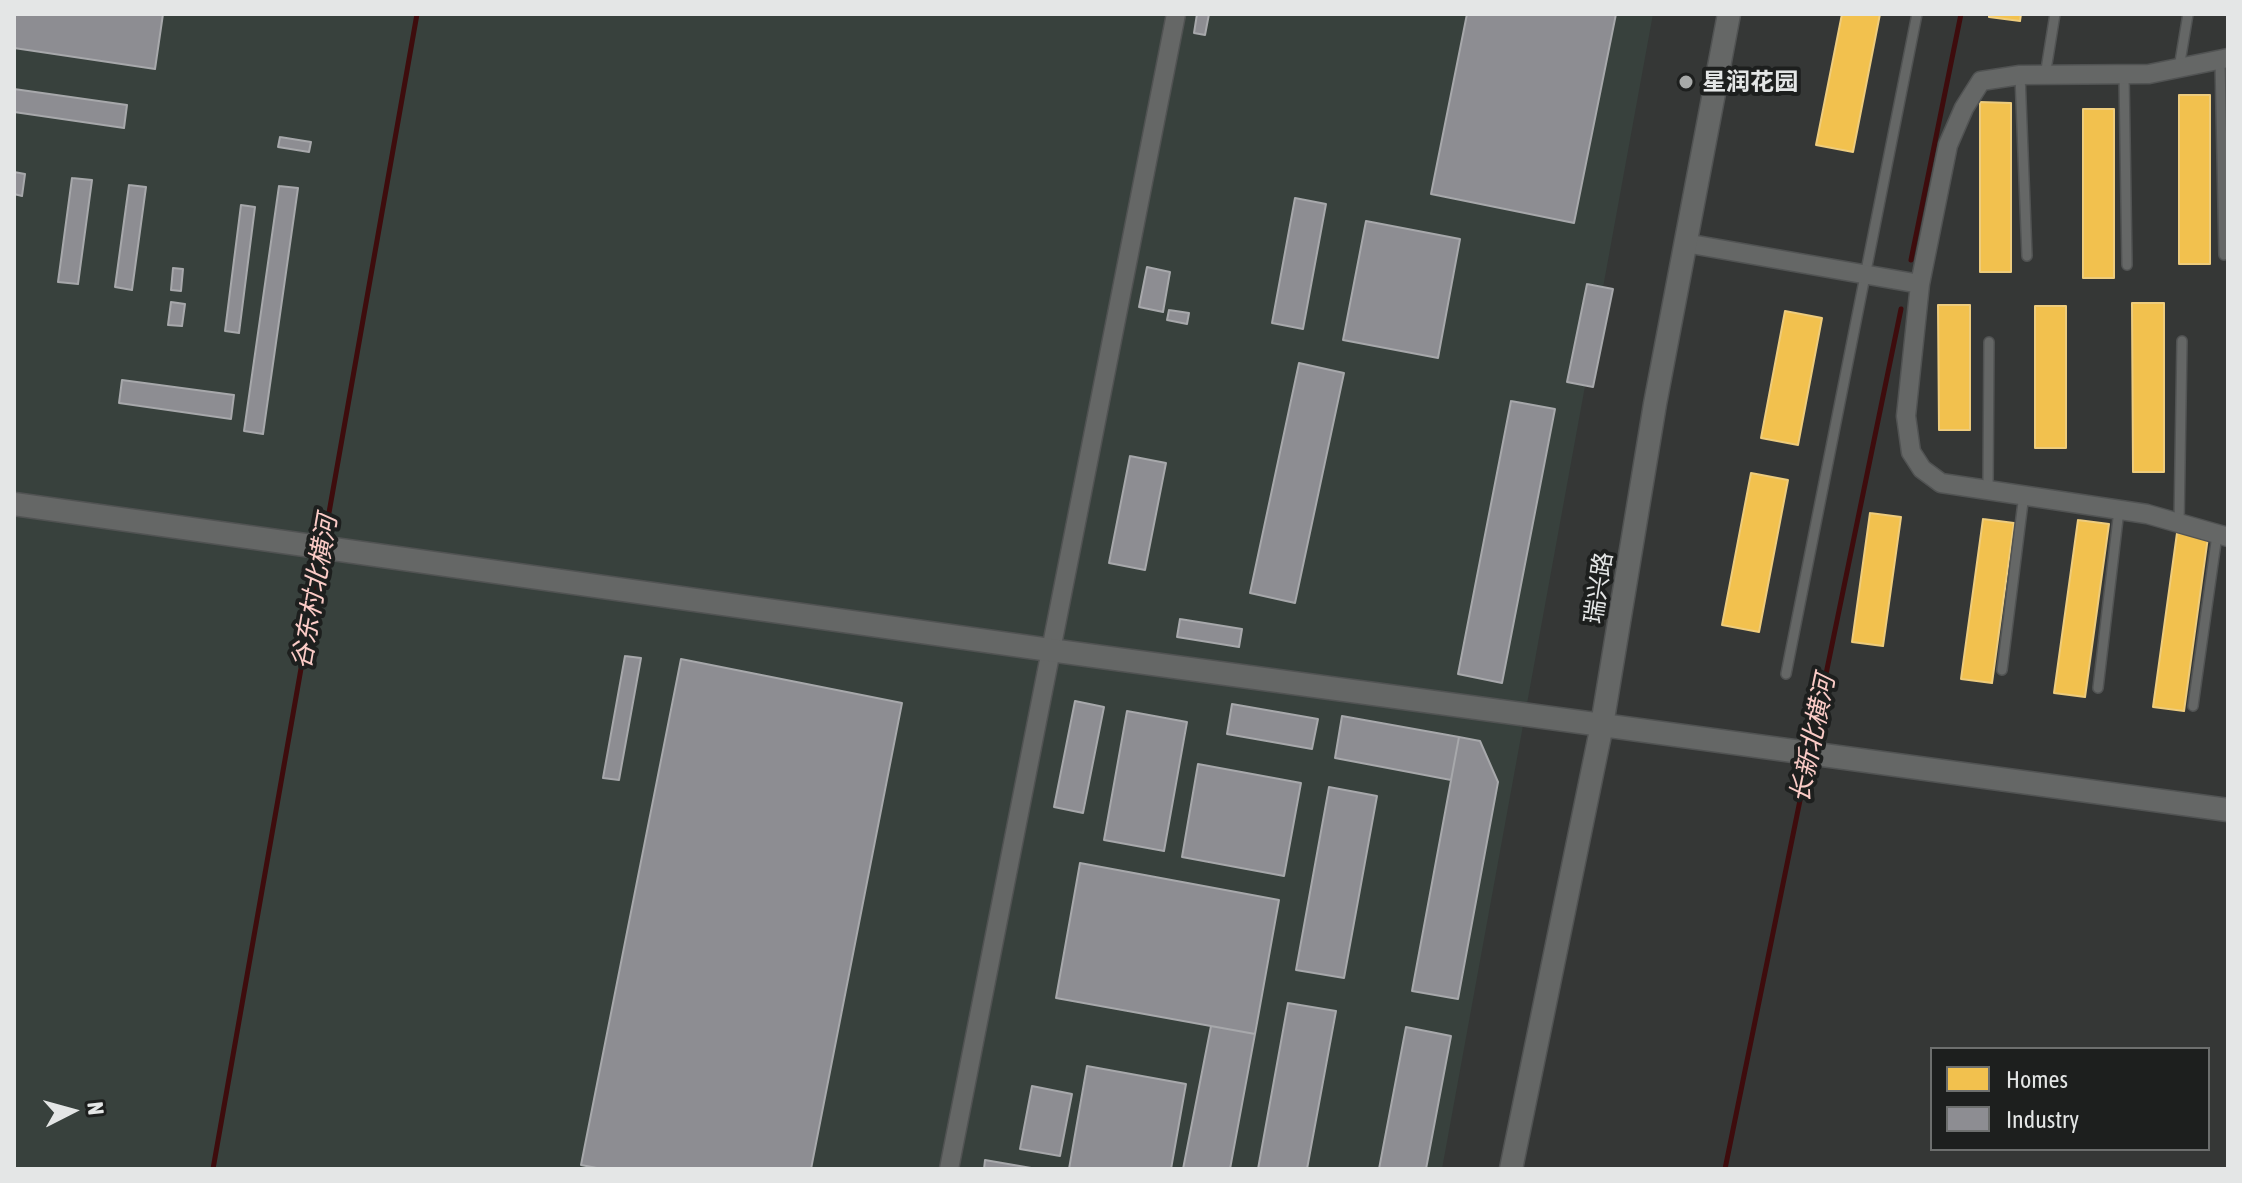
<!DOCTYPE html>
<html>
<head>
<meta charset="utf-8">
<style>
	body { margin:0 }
	#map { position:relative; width:2242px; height:1183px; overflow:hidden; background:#353736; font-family:"Asap Condensed",sans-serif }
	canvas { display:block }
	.frame { position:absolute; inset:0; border:16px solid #e4e6e6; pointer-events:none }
	.legend { position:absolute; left:1930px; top:1047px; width:280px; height:104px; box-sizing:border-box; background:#1d1f1e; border:2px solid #6d6f6e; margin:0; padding:10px 14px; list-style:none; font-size:24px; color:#e4e6e6 }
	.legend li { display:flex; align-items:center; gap:16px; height:40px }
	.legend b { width:40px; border:2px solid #6d6f6e }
	.north { position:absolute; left:32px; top:1071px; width:80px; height:80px; -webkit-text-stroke:6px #1d1f1e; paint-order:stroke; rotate:84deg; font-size:22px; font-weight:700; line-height:32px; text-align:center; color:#e4e6e6 }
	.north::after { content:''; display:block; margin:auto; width:28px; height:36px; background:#e4e6e6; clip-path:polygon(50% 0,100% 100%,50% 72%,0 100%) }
</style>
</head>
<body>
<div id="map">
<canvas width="2242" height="1183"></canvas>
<div class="frame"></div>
<ul class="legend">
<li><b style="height:22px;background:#f2c14e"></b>Homes</li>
<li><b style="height:22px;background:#8d8d92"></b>Industry</li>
</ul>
<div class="north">N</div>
</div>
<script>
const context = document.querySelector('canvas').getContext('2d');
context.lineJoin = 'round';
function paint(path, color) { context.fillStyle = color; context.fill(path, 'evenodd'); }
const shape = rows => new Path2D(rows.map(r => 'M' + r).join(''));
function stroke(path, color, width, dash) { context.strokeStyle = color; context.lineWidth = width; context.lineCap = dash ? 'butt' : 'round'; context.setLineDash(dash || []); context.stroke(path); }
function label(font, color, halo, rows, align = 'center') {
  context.font = font + ' "Asap Condensed","Noto Sans SC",sans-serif'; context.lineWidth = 8; context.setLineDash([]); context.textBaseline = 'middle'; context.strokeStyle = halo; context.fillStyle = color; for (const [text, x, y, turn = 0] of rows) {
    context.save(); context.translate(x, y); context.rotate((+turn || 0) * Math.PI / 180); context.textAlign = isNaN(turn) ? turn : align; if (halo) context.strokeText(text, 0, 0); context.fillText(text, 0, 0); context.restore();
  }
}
paint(shape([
	[14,14,1653,14,1442,1169,14,1169]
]), '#38413d');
const homes = shape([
	[1842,14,1880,14,1853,152,1816,145,1842,14],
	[1989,14,2021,14,2020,21,1989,17,1989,14],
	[2179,95,2210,95,2210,264,2179,264,2179,95],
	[1980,102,2011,103,2011,272,1980,272,1980,102],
	[2083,109,2114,109,2114,278,2083,278,2083,109],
	[2132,303,2164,303,2164,472,2133,472,2132,303],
	[1938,305,1970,305,1970,430,1939,430,1938,305],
	[2035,306,2066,306,2066,448,2035,448,2035,306],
	[1785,311,1822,318,1798,445,1761,438,1785,311],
	[1751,473,1788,480,1759,632,1722,625,1751,473],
	[1870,513,1901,517,1883,646,1852,642,1870,513],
	[1983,519,2014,523,1992,683,1961,679,1983,519],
	[2078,520,2109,524,2085,697,2054,693,2078,520],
	[2177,533,2208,537,2184,711,2153,707,2177,533]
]);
paint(homes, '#f2c14e');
stroke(homes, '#eecc7c', 2);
const industry = shape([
	[14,14,163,14,155,69,14,48,14,14],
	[1197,14,1209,14,1205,35,1194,33,1197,14],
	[1467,14,1616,14,1574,223,1431,194,1467,14],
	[14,89,127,105,124,128,14,112,14,89],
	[280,137,311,142,309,152,278,147,280,137],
	[14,172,25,174,22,196,14,194,14,172],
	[72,178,92,180,78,284,58,282,72,178],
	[129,185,146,187,132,290,115,287,129,185],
	[279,186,298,188,263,434,244,431,279,186],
	[1295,198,1326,204,1303,329,1272,323,1295,198],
	[241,205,255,207,239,333,225,331,241,205],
	[1366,221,1460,239,1438,358,1343,340,1366,221],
	[1147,267,1170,272,1163,312,1139,307,1147,267],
	[173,268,183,269,181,291,171,290,173,268],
	[1587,284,1613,289,1593,387,1567,382,1587,284],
	[171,302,185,304,182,326,168,325,171,302],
	[1169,310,1189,313,1187,324,1167,320,1169,310],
	[1299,363,1344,373,1295,603,1250,593,1299,363],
	[122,380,234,395,231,419,119,403,122,380],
	[1511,401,1555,409,1502,683,1458,674,1511,401],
	[1130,456,1166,463,1145,570,1109,563,1130,456],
	[1180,619,1242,629,1239,647,1177,637,1180,619],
	[625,656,641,658,619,780,603,778,625,656],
	[681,659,902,703,811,1169,602,1169,581,1165,681,659],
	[1075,701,1104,707,1083,813,1054,807,1075,701],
	[1232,704,1318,719,1312,749,1227,734,1232,704],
	[1127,711,1187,722,1164,851,1104,840,1127,711],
	[1342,716,1459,737,1451,780,1335,758,1342,716],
	[1459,737,1480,741,1498,782,1458,999,1412,991,1459,737],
	[1198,764,1301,783,1284,876,1182,857,1198,764],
	[1329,787,1377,796,1344,978,1296,970,1329,787],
	[1080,863,1279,900,1255,1034,1056,998,1080,863],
	[1288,1003,1336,1011,1307,1169,1258,1169,1288,1003],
	[1211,1026,1255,1034,1230,1169,1183,1169,1211,1026],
	[1406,1027,1451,1036,1426,1169,1379,1169,1406,1027],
	[1087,1066,1186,1084,1171,1169,1069,1169,1087,1066],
	[1032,1086,1072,1094,1060,1156,1020,1149,1032,1086],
	[985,1160,1037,1169,984,1169,985,1160]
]);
paint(industry, '#8d8d92');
stroke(industry, '#a7a8ab', 2);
stroke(shape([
	[1911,260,1961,14],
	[324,541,417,14],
	[1811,747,1901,309],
	[213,1169,321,555],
	[1725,1169,1808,761]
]), '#3e0c0d', 5);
const service = shape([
	[2220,60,2224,255],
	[2179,68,2188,14],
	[2020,75,2027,256],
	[2124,75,2127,265],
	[2045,76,2055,14],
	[1988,488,1989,342],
	[2179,524,2182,341],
	[2002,670,2024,494],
	[1786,674,1917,14],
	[2098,688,2119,510],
	[2193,706,2217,535]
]);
const minor = shape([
	[1685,243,1920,284,1906,416,1911,452,1922,469,1941,483,2147,514,2228,537],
	[1920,284,1948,145,1964,108,1981,81,2020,75,2149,74,2228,58],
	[949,1169,1176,14]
]);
const tertiary = shape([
	[14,504,1050,650,2228,810],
	[1511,1169,1602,725,1655,404,1729,14]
]);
stroke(service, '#515353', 12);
stroke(minor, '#515353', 21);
stroke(tertiary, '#515353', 25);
stroke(service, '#656766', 9);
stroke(minor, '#656766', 18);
stroke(tertiary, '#656766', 22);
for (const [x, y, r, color] of [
	[1686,82,8,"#a7a9a8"]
]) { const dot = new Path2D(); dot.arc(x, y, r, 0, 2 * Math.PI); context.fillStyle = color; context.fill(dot); stroke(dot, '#1d1f1e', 3); }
label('bold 24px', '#e4e6e6', '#1d1f1e', [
	["星润花园",1702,82]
], 'left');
label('24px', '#e4e6e6', '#1d1f1e', [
	["瑞兴路",1599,588,-81]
]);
label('italic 26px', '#fcccc7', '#1d1f1e', [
	["谷东村北横河",315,592,-80],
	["长新北横河",1813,739,-78]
]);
</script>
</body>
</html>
